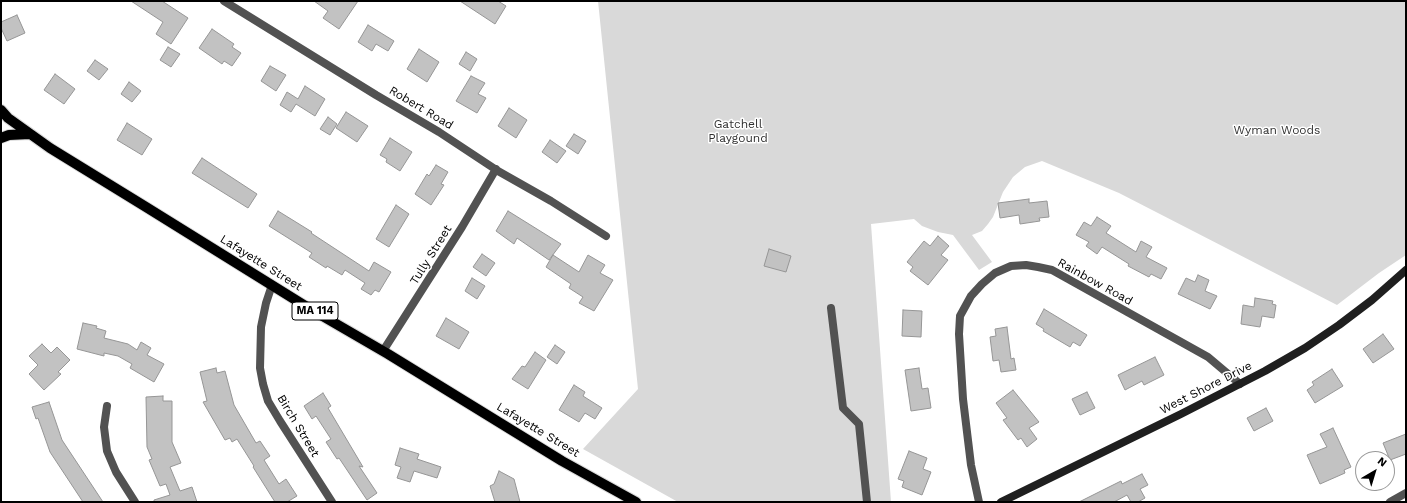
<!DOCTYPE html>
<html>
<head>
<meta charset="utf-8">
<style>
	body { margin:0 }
	#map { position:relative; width:1407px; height:503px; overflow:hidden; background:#fff; font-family:"Work Sans",sans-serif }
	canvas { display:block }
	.frame { position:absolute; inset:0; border:2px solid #000; pointer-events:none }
	.north { position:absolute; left:1355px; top:451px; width:40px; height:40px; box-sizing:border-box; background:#fff; border:1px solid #999; border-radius:50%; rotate:38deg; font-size:11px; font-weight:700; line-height:16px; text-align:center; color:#000 }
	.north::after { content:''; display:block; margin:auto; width:14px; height:18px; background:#000; clip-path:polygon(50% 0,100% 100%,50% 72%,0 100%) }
</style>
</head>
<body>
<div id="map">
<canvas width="1407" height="503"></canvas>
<div class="frame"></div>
<div class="north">N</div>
</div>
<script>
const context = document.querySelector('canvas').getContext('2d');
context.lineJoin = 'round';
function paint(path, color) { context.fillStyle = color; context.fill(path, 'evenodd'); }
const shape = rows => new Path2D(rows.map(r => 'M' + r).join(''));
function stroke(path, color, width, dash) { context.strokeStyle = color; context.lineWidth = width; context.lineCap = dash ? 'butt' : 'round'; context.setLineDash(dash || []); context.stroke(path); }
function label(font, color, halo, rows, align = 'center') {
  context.font = font + ' "Work Sans",sans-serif'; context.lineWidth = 3; context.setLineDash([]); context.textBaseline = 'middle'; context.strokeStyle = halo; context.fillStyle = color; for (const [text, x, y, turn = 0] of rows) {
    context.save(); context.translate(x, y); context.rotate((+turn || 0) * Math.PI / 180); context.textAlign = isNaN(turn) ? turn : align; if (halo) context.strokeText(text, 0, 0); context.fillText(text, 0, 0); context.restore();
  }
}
paint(shape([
	[598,1,1406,1,1406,255,1379,273,1337,305,1119,193,1042,161,1025,167,1013,177,1003,192,993,217,988,224,982,231,972,235,992,262,979,270,953,235,938,232,922,226,914,219,871,224,891,502,678,502,583,449,638,389]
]), '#d9d9d9');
const building = shape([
	[131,1,162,1,188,18,171,44,156,34,163,22,131,1],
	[314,1,358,1,339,29,323,18,328,11,314,1],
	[460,1,498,1,506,6,495,24,460,1],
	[17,15,25,33,7,41,1,28,1,22,17,15],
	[368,25,394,41,388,51,376,44,372,51,358,42,368,25],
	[212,29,234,44,232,47,241,53,232,66,224,61,222,64,199,48,212,29],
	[168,47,180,54,171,67,160,60,168,47],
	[419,49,439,62,427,82,407,69,419,49],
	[466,52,477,59,470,71,459,64,466,52],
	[95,60,108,69,99,80,87,71,95,60],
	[270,66,286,75,276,91,261,81,270,66],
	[55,74,75,89,64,104,44,90,55,74],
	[471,76,485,83,478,94,486,98,477,113,456,101,471,76],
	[129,82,141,91,132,102,121,94,129,82],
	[305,86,325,99,315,116,296,104,291,112,280,105,287,92,298,99,305,86],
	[509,108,527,120,516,138,498,126,509,108],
	[346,112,368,126,357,142,336,128,346,112],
	[328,117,337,124,330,135,320,129,328,117],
	[127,123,152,139,142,155,117,140,127,123],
	[574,134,586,141,578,154,566,146,574,134],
	[390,138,412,152,400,171,386,162,387,159,380,155,390,138],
	[550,140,566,151,557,163,542,152,550,140],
	[202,158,257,194,248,208,192,173,202,158],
	[436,165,448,172,441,184,444,185,431,205,415,194,427,174,429,176,436,165],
	[1029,199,1029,203,1047,201,1049,217,1039,218,1040,221,1020,224,1019,215,1000,218,998,203,1029,199],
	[396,205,409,214,389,247,376,239,396,205],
	[278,211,312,232,311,233,369,271,374,262,391,272,379,292,375,290,371,295,361,289,365,283,345,270,342,275,327,266,326,268,309,257,312,253,269,226,278,211],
	[508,211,561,244,549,260,517,238,514,244,496,231,508,211],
	[1097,217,1111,226,1106,233,1136,252,1141,241,1152,247,1146,257,1167,268,1161,279,1151,274,1149,277,1128,266,1129,264,1102,247,1097,254,1086,246,1089,242,1076,235,1084,222,1091,226,1097,217],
	[938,236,949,246,941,255,948,260,928,285,910,271,913,267,907,262,924,241,930,246,938,236],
	[769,249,791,256,786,272,764,266,769,249],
	[482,254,495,263,486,276,473,267,482,254],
	[553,255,579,272,588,255,605,265,600,273,613,280,594,311,579,303,583,297,569,288,571,284,546,267,553,255],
	[1198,275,1209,280,1205,291,1217,296,1210,309,1178,294,1186,278,1195,282,1198,275],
	[472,278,485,286,477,299,465,291,472,278],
	[1255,298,1273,301,1272,304,1276,305,1274,318,1262,316,1260,327,1241,324,1243,305,1254,307,1255,298],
	[1044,309,1087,335,1080,346,1073,342,1070,347,1043,331,1044,329,1036,324,1044,309],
	[903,310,922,311,921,337,902,336,903,310],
	[446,318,469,332,459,349,436,336,446,318],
	[83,323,97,326,96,328,106,331,104,338,128,344,137,350,141,342,151,348,147,355,164,364,154,382,130,368,132,364,118,356,104,353,104,356,77,349,83,323],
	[1007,327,1011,359,1014,358,1016,370,1001,372,999,360,993,361,990,337,996,336,995,329,1007,327],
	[1383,334,1394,349,1373,363,1363,349,1383,334],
	[42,344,51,353,57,347,70,360,58,372,61,374,44,390,29,374,38,365,29,356,42,344],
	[555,345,565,352,557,364,547,357,555,345],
	[535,352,546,360,528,389,512,379,522,366,525,367,535,352],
	[1155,357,1164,375,1144,385,1142,381,1125,390,1118,375,1155,357],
	[216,368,217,373,225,371,234,405,256,443,260,441,270,456,264,460,279,484,286,479,297,496,287,502,275,502,253,467,254,466,237,439,232,442,230,438,225,440,203,402,207,401,200,372,216,368],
	[919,368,922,389,928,388,931,408,911,411,905,370,919,368],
	[1332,369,1343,386,1315,403,1307,390,1314,385,1312,382,1332,369],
	[574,385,585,392,583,396,602,408,595,419,585,413,579,422,559,410,574,385],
	[1013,390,1039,422,1029,428,1037,439,1027,447,1021,438,1018,440,1003,420,1007,418,996,403,1013,390],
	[1087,392,1095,408,1080,415,1072,399,1087,392],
	[323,393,331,406,328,408,363,467,359,466,377,493,367,500,339,458,337,459,326,442,331,439,316,416,312,419,304,406,323,393],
	[163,396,163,401,172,401,172,442,181,463,170,467,180,491,192,487,197,502,154,502,154,500,170,495,166,484,160,486,149,460,152,459,147,447,146,397,163,396],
	[49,402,62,440,103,502,83,502,50,452,38,418,36,419,32,407,49,402],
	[1266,408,1273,421,1254,431,1247,418,1266,408],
	[1333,428,1351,467,1344,470,1345,473,1320,484,1307,455,1327,447,1320,434,1333,428],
	[1406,434,1406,454,1390,460,1383,443,1406,434],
	[400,448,419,454,417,459,441,467,437,478,414,471,410,482,397,478,401,467,395,465,400,448],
	[909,451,927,458,923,469,931,472,922,495,902,487,904,481,898,479,909,451],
	[499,471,514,479,520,502,495,502,490,486,494,484,499,471],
	[1142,474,1148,485,1140,489,1145,498,1138,502,1131,502,1127,495,1114,502,1079,502,1121,481,1122,484,1142,474]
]);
paint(building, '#c2c2c2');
stroke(building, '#969696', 1);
const primary = shape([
	[1,110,8,118,50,148,146,207,307,307,388,354,562,461,636,502],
	[1,138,9,135,30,134]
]);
stroke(primary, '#dbdbdb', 12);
stroke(shape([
	[831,308,843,408,859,424,867,502]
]), '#525252', 8);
stroke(shape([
	[224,1,376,95,439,132,498,171,551,201,606,236],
	[272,285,266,303,261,327,260,368,263,384,268,401,280,421,332,502],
	[383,351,462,227,496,169],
	[107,406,104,427,107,451,116,472,135,502],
	[979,502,971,465,963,399,959,334,960,316,971,296,982,284,995,273,1011,266,1026,265,1038,267,1052,270,1208,357,1240,384],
	[1390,502,1406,493]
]), '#525252', 8);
stroke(shape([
	[1001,502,1181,414,1265,371,1305,348,1339,325,1372,300,1406,270]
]), '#1f1f1f', 8);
stroke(primary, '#000', 10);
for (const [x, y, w] of [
	[315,311,46]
]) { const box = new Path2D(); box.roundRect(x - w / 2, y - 9, w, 18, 3); context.fillStyle = '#fff'; context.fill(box); stroke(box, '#000', 1); }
label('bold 11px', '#000', null, [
	["MA 114",315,311]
]);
label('12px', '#000', '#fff', [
	["Robert Road",421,108,31],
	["Tully Street",431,255,-58],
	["Lafayette Street",261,263,32],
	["Rainbow Road",1095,282,29],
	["West Shore Drive",1206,388,-27],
	["Birch Street",298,426,59],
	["Lafayette Street",538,430,31]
]);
label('12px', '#303030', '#fff', [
	["Gatchell",738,124],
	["Playgound",738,138],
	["Wyman Woods",1277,130]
]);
</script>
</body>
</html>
